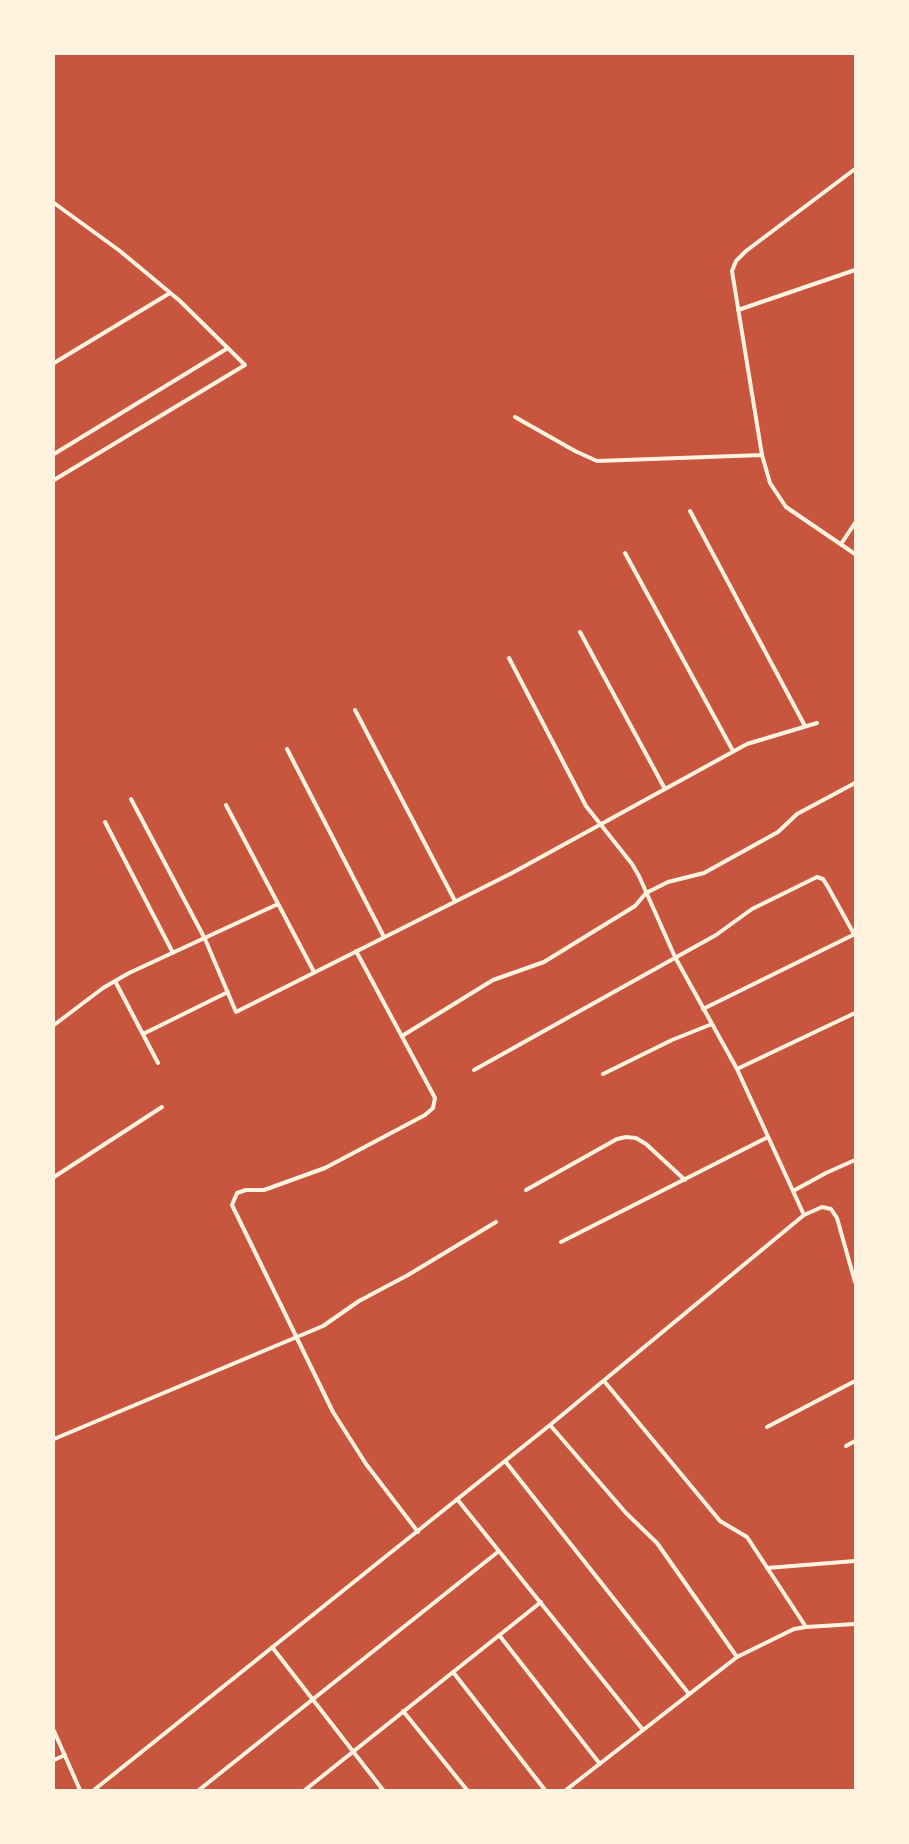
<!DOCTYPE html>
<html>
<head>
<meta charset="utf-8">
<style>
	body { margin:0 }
	#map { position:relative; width:909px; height:1844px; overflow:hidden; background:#c8553d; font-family:Literata,serif }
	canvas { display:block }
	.frame { position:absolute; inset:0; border:55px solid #fff3e0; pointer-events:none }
</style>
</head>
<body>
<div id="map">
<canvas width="909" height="1844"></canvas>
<div class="frame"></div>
</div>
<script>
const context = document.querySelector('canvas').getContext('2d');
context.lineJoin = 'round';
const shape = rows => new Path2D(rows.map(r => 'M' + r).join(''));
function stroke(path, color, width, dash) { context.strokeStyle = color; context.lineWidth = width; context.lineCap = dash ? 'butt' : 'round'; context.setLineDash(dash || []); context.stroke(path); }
stroke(shape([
	[855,169,746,251,736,261,732,271,762,455,770,483,786,507,855,554],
	[54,203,120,251,180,301,245,365,54,480],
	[738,310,855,270],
	[54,363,170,293],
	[515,417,575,451,597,461,762,455],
	[54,454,228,348],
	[690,511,805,726],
	[841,544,855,523],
	[625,553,733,751],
	[580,632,665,789],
	[509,658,586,806,632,864,639,876,675,957,737,1069,804,1215],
	[355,710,455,901],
	[287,749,384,937],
	[131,799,205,939,236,1012,512,873,747,744,817,723],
	[226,805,314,972],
	[105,822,173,953],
	[356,951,435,1098,433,1108,425,1115,325,1168,264,1190,246,1190,237,1193,232,1205,333,1412,366,1464,418,1532],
	[115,981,158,1063],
	[703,1009,855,934],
	[54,1025,103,988,129,973,278,904],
	[143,1034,228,992],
	[402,1036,493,980,544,962,635,906,646,893,668,882,704,873,778,832,797,814,855,783],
	[737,1069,855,1013],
	[474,1070,716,935,752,909,817,877,823,879,828,887,854,934],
	[603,1074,672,1040,712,1024],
	[54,1177,162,1107],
	[526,1190,617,1139,626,1137,636,1138,646,1144,685,1180],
	[793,1191,826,1173,855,1160],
	[561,1242,768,1137],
	[604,1381,720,1521,747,1537,806,1627],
	[550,1425,626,1513,657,1543,737,1657],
	[767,1427,855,1381],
	[54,1439,323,1326,359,1301,408,1275,496,1222],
	[846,1446,855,1441],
	[505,1461,689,1694],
	[457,1499,643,1730],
	[767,1568,855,1561],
	[499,1635,600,1764],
	[272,1647,383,1790],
	[453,1672,545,1790],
	[403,1711,467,1790],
	[54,1731,80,1790],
	[54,1760,65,1755],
	[94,1790,550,1425,804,1215,822,1207,831,1209,837,1218,855,1282],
	[199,1790,499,1551],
	[305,1790,541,1602],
	[566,1790,737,1657,794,1629,806,1627,855,1624]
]), '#fff3e0', 4);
</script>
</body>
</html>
